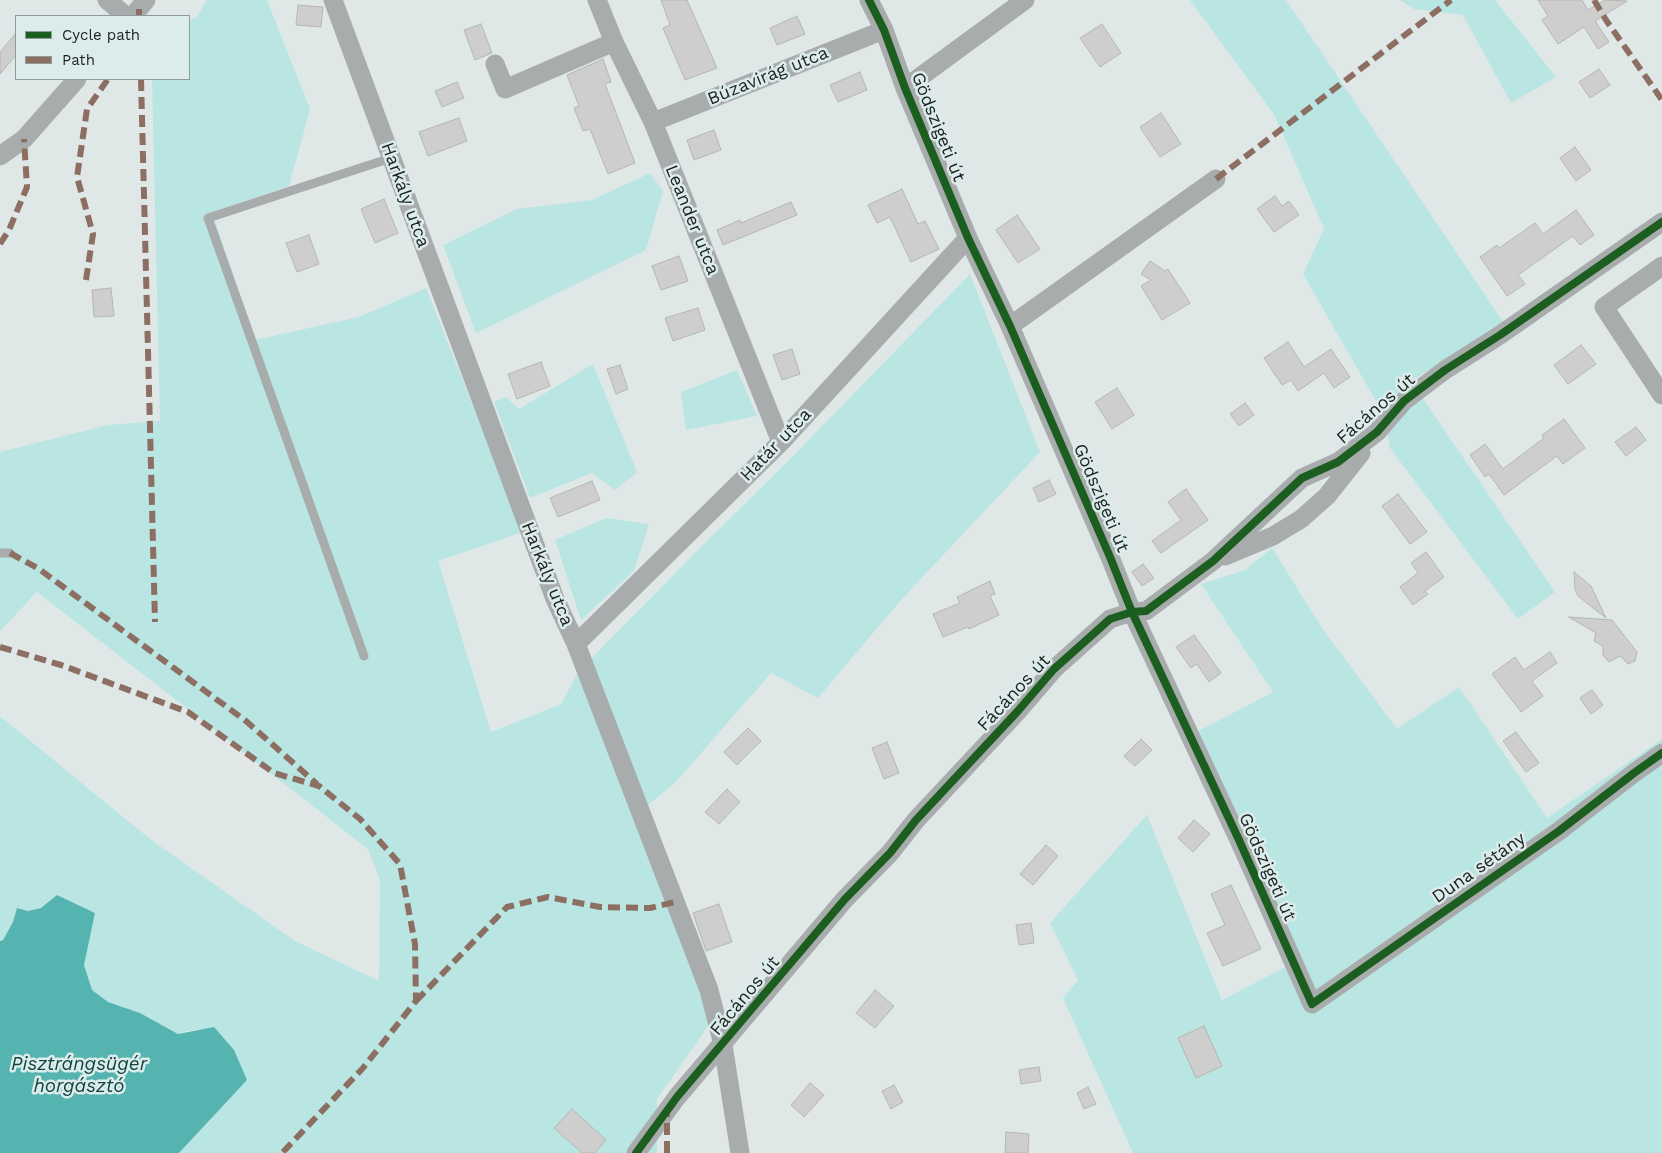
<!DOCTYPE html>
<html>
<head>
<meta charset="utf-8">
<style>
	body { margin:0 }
	#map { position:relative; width:1662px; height:1153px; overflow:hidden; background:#e0e8e7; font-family:"Work Sans",sans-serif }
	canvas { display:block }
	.legend { position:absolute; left:15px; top:15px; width:175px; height:65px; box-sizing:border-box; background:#dcecea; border:1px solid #8f9b9a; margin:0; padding:6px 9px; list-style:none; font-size:15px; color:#1c2121 }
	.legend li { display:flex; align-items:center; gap:10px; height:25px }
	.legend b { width:25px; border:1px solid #8f9b9a }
</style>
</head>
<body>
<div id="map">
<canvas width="1662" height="1153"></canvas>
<ul class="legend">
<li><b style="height:6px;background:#1b5e20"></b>Cycle path</li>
<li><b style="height:6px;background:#8d6e63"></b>Path</li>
</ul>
</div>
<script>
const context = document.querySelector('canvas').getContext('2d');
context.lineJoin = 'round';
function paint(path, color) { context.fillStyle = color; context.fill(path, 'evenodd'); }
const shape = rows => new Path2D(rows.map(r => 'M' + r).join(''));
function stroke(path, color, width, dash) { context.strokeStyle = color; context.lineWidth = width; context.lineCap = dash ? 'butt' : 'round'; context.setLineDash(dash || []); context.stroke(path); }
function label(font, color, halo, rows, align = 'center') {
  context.font = font + ' "Work Sans",sans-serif'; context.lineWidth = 5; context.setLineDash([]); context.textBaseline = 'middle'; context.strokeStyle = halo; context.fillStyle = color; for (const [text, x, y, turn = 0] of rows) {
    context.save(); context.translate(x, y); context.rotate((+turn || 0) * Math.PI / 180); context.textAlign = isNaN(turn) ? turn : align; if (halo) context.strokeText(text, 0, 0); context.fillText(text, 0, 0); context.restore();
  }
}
paint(shape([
	[207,0,267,0,310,109,289,186,212,212,255,340,359,317,426,288,523,532,438,561,491,732,561,704,578,672,699,549,793,456,970,274,1040,452,901,600,818,698,771,673,675,783,644,808,720,1009,657,1099,657,1153,179,1153,247,1080,197,1029,178,1034,140,1013,108,1002,92,990,84,965,95,913,57,895,41,908,28,911,17,908,13,922,3,940,0,941,0,716,150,839,295,941,379,981,380,880,368,849,37,592,0,631,0,452,108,425,160,421,152,79,189,79,189,22,197,16],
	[1190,0,1286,0,1504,323,1411,381,1555,592,1518,619,1390,448,1384,415,1303,274,1324,229,1275,116],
	[1400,0,1495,0,1556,77,1511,103,1463,15,1414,9],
	[650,173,663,191,646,250,476,333,443,245,517,209,592,200],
	[593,364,637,472,615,490,592,473,530,498,494,402,506,397,519,409],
	[737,370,757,416,686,430,681,392],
	[606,518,649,524,634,571,581,620,555,540],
	[1272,548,1322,628,1397,729,1459,687,1547,818,1662,739,1662,1153,1133,1153,1063,998,1078,980,1050,923,1147,815,1222,1000,1299,960,1261,856,1249,845,1197,732,1273,692,1201,584,1245,570]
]), '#b9e6e3');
paint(shape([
	[57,895,95,913,84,965,92,990,108,1002,140,1013,178,1034,214,1027,234,1050,247,1080,179,1153,0,1153,0,941,3,940,13,922,17,908,28,911,41,908]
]), '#55b4b0');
const building = shape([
	[661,0,687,0,717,68,685,80,663,28,670,25,661,0],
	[1538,0,1582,0,1588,10,1605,0,1627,1,1595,21,1609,42,1598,49,1584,27,1558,44,1542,20,1548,16,1538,0],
	[298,5,323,7,321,27,296,25,298,5],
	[797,16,805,34,777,45,770,28,797,16],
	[481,24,492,53,475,60,464,30,481,24],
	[1102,24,1121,53,1100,67,1080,38,1102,24],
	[16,33,16,55,0,74,0,52,16,33],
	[603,59,611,82,605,84,635,163,608,174,590,129,583,131,574,108,579,106,567,75,603,59],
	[1599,69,1610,85,1590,98,1579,82,1599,69],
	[860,72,867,90,838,102,830,85,860,72],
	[457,82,464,98,442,107,435,91,457,82],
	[1161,113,1181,144,1160,157,1140,127,1161,113],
	[459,118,467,141,428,156,419,132,459,118],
	[714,130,721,150,694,160,687,140,714,130],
	[1575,147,1591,170,1576,181,1560,158,1575,147],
	[902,189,918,224,925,221,939,249,911,262,890,217,877,223,868,205,902,189],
	[1275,196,1282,206,1289,201,1299,215,1274,232,1257,209,1275,196],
	[384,199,398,233,375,243,361,209,384,199],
	[791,202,797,215,723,245,717,230,740,220,741,223,791,202],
	[1576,210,1594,235,1580,245,1573,236,1518,275,1525,284,1507,296,1480,257,1497,245,1499,248,1535,223,1543,234,1576,210],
	[1017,215,1040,249,1018,263,996,230,1017,215],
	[309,235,319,264,297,272,286,243,309,235],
	[679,256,688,281,661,290,652,266,679,256],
	[1150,261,1165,271,1168,269,1190,303,1162,320,1141,286,1151,280,1141,274,1150,261],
	[111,288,114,316,94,317,92,290,111,288],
	[698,308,705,330,673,341,665,318,698,308],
	[1288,342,1304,367,1331,349,1350,377,1334,388,1324,373,1298,391,1291,380,1282,385,1264,358,1288,342],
	[1581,345,1596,364,1568,384,1554,365,1581,345],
	[792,349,800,374,782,380,773,355,792,349],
	[541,362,550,386,517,399,508,374,541,362],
	[620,365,628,389,616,394,607,369,620,365],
	[1117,388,1134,415,1112,429,1095,402,1117,388],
	[1245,403,1254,415,1239,426,1230,414,1245,403],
	[1564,419,1585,448,1563,464,1557,456,1504,495,1489,474,1485,477,1470,455,1485,444,1503,469,1544,438,1542,435,1564,419],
	[1636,427,1646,440,1626,456,1615,442,1636,427],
	[1049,480,1056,494,1039,502,1033,488,1049,480],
	[592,481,600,500,558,517,550,498,592,481],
	[1186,489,1208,520,1161,553,1152,541,1181,520,1168,502,1186,489],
	[1398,494,1427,532,1410,544,1382,506,1398,494],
	[1426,552,1444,577,1425,591,1428,594,1413,605,1400,587,1418,573,1411,563,1426,552],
	[1143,564,1154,578,1142,586,1132,572,1143,564],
	[1574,572,1591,586,1606,618,1578,596,1575,589,1574,572],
	[990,581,995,594,990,596,999,615,969,629,968,627,943,637,933,614,960,603,957,597,990,581],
	[1569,617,1612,620,1637,652,1635,661,1628,664,1620,656,1609,662,1603,655,1603,646,1594,641,1596,633,1569,617],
	[1194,635,1221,673,1209,682,1197,664,1191,668,1176,647,1194,635],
	[1550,652,1557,663,1532,681,1543,696,1521,712,1492,674,1515,657,1524,670,1550,652],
	[1592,690,1603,705,1591,714,1580,698,1592,690],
	[748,728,761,741,737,765,724,752,748,728],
	[1516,732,1539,763,1526,772,1503,741,1516,732],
	[1141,739,1152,750,1135,766,1124,756,1141,739],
	[887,742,899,773,884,779,872,748,887,742],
	[727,789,740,802,719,824,705,812,727,789],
	[1194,820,1210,834,1193,852,1178,838,1194,820],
	[1046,845,1058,856,1033,885,1020,874,1046,845],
	[1231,885,1261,949,1223,966,1207,933,1225,925,1211,894,1231,885],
	[719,904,732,942,706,951,693,913,719,904],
	[1031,923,1034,943,1019,945,1016,925,1031,923],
	[875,990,894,1006,875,1028,856,1013,875,990],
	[1204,1026,1222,1066,1196,1078,1178,1038,1204,1026],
	[1039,1067,1041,1081,1021,1084,1019,1070,1039,1067],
	[810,1083,824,1095,804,1117,791,1105,810,1083],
	[894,1085,903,1102,891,1109,882,1091,894,1085],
	[1088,1087,1096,1104,1084,1109,1077,1093,1088,1087],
	[572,1109,606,1140,595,1153,582,1153,554,1128,572,1109],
	[1006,1132,1029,1134,1028,1153,1005,1153,1006,1132]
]);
paint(building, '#cecfcd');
stroke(building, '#b5b6b4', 1);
stroke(shape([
	[0,553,10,553],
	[364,656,208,218,391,158]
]), '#a9acac', 9);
stroke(shape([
	[107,0,126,16],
	[333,0,555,599,576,644,709,990,723,1045,740,1153],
	[597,0,614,42,653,122,781,442],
	[869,0,884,30,905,88,968,238,1010,326,1110,557,1132,612,1239,840,1312,1004,1559,831,1634,773,1662,753],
	[133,16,146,0],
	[495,64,505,89,614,42],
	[905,88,1025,0],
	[653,122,884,30],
	[0,156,24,139,77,79],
	[1662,266,1604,307,1662,395],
	[1010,326,1216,179],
	[1225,556,1273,536,1301,519,1327,496,1361,453],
	[576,644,781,442,968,238],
	[636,1153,677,1097,845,899,890,853,916,820,1017,712,1054,669,1110,619,1132,612,1146,611,1213,561,1302,478,1338,462,1377,432,1404,401,1445,370,1500,335,1662,222]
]), '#a9acac', 19);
stroke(shape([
	[1594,0,1606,20,1662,100],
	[139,9,139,16],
	[141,79,155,622],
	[1216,179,1451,0],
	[0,244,9,230,27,187,24,139],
	[86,280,93,234,77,177,87,109,108,79],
	[10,553,39,569,246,721,317,784],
	[0,647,61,665,188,712,274,773,319,786,360,819,400,864,415,944,416,1001,363,1068,282,1153],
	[416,1001,507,907,548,897,600,907,650,908,675,902],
	[667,1153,667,1113]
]), '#8d6e63', 6, [12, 6]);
stroke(shape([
	[869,0,884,30,905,88,968,238,1010,326,1110,557,1132,612,1239,840,1312,1004,1559,831,1634,773,1662,753],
	[636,1153,677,1097,845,899,890,853,916,820,1017,712,1054,669,1110,619,1132,612,1146,611,1213,561,1302,478,1338,462,1377,432,1404,401,1445,370,1500,335,1662,222]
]), '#1b5e20', 8);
label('18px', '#1c2121', '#dcecea', [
	["Búzavirág utca",768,76,-22],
	["Gödszigeti út",938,127,68],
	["Harkály utca",405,195,70],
	["Leander utca",692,220,68],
	["Fácános út",1376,409,-41],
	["Határ utca",776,445,-46],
	["Gödszigeti út",1101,498,67],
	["Harkály utca",547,574,68],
	["Fácános út",1014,693,-47],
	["Gödszigeti út",1267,867,66],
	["Duna sétány",1479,868,-35],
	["Fácános út",745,996,-50]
]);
label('italic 19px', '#0f4442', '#dcecea', [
	["Pisztrángsügér",79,1064],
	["horgásztó",79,1086]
]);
</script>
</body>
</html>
